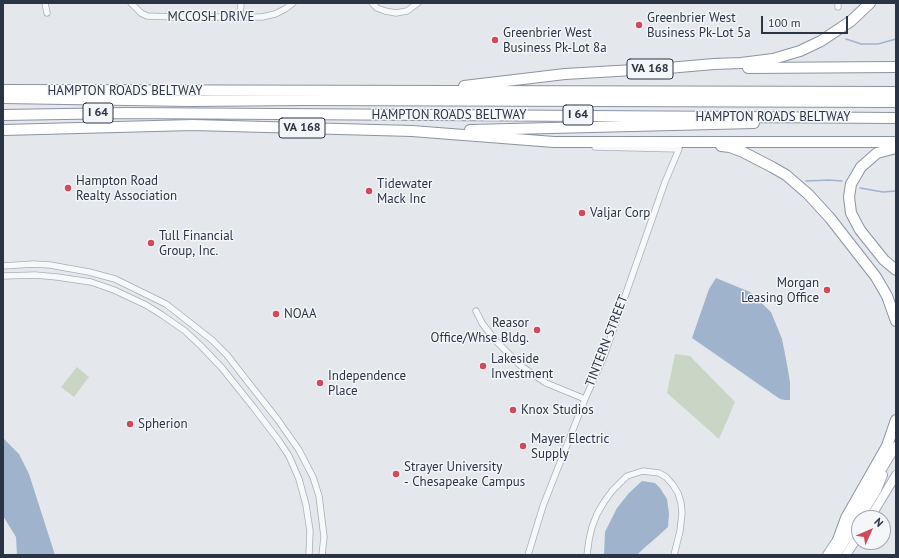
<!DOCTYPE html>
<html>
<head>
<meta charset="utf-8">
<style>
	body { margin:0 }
	#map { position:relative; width:899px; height:558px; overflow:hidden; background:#e4e7ec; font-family:"PT Sans",sans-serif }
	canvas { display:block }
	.frame { position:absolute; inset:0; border:4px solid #2b3445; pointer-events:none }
	.north { position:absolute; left:851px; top:510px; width:40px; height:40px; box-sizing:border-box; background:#f4f6f9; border:1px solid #a4a8b1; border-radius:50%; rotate:45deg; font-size:11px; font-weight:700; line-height:16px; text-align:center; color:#2b3445 }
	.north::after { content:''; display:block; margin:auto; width:14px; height:18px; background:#d1495b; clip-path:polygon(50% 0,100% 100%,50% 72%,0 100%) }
	.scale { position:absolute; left:761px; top:16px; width:87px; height:18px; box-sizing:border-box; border:2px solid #2b3445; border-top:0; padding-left:5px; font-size:12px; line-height:14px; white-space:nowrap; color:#2b3445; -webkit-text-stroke:3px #f4f6f9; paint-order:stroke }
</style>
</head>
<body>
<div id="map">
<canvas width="899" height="558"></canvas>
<div class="frame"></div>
<div class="north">N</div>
<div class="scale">100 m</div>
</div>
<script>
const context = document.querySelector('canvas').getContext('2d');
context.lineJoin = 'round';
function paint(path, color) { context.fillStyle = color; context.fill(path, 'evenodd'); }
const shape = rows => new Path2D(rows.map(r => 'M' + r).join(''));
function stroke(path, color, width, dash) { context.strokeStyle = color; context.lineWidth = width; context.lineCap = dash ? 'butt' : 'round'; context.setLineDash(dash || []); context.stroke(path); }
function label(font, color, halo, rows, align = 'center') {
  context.font = font + ' "PT Sans",sans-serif'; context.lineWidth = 3; context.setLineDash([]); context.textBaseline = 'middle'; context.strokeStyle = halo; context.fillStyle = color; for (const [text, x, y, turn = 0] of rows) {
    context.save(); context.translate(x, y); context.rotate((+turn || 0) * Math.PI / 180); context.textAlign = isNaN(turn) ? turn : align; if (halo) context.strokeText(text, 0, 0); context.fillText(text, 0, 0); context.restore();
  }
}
paint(shape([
	[675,354,690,356,735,402,719,439,667,393],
	[77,367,89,377,74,397,61,387]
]), '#c9d6c5');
paint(shape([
	[716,278,750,292,771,312,782,339,786,359,790,382,790,400,785,400,780,399,692,338,709,289],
	[3,438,19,454,29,474,55,555,17,555,16,537,3,516],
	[642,481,655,483,660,488,667,499,669,514,668,527,657,537,643,549,637,555,604,555,605,532,617,508,629,493]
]), '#9fb4cc');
stroke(shape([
	[846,39,861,44,878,44,896,39],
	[806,181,829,180,842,181],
	[860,188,883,192,896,191]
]), '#9fb4cc', 1.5);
const minor = shape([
	[45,3,47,13],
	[131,3,141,13,147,16,175,17,262,17,275,14,285,9,293,3],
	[372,3,377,8,385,11,396,13,407,11,418,3],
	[838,7,838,3],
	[240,17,241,3],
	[3,266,33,264,50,265,89,272,115,279,166,304,212,340,227,355,248,382,278,420,299,450,313,477,319,496,324,537,322,555],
	[3,276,35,275,57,277,91,282,114,290,146,305,162,315,185,331,201,346,222,368,254,408,279,441,289,456,299,479,306,505,310,531,309,555],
	[476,311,482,323,495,340,521,366,546,383,585,399],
	[528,555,543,506,585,399,604,356,665,182,679,149,595,147],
	[587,555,589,540,592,527,597,514,604,502,612,491,627,476,643,471,659,473,666,477,673,485,678,493,681,503,682,513,680,531,674,555]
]);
const primary = shape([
	[860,518,877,490,883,475],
	[870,518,896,475],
	[827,555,863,501,896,446],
	[836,555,859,520],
	[846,555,859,535]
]);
const motorway = shape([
	[748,68,896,67],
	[464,86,565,74,668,68,714,64,741,63,773,59,800,51,821,41,851,21,870,3],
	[3,90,896,92],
	[3,98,190,101,302,100,896,102],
	[3,115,125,113,896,118],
	[3,130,193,125,412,131,554,142,896,142],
	[470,130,754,123],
	[721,146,730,147,743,152,772,167,786,175,808,194,830,218,876,277,887,296,896,321],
	[896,148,877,153,861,167,851,184,849,197,851,213,860,230,884,260,896,270],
	[838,540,846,518,887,446,896,420]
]);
stroke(minor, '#a9aeb7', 7);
stroke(primary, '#a3abb8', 10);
stroke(motorway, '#8b94a3', 12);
stroke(minor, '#f7f8fa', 5.5);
stroke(primary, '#fff', 8);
stroke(motorway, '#fff', 10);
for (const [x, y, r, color] of [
	[639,25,4,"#d1495b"],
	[495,40,4,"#d1495b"],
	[68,188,4,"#d1495b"],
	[369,191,4,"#d1495b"],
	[582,213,4,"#d1495b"],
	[151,243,4,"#d1495b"],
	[827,290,4,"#d1495b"],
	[276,314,4,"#d1495b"],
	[537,330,4,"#d1495b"],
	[483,366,4,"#d1495b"],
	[320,383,4,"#d1495b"],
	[513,410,4,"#d1495b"],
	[130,424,4,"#d1495b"],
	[523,446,4,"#d1495b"],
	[396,474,4,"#d1495b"]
]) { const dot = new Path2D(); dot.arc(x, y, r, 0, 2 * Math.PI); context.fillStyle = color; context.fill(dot); stroke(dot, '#f4f6f9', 1.5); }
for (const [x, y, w] of [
	[650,69,46],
	[98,113,30],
	[578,115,30],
	[302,128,46]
]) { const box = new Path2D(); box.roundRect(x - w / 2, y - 10, w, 20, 3); context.fillStyle = '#f4f6f9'; context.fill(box); stroke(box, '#2b3445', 1); }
label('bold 12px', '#2b3445', null, [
	["VA 168",650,69],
	["I 64",98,113],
	["I 64",578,115],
	["VA 168",302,128]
]);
label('13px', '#2b3445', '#f4f6f9', [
	["MCCOSH DRIVE",211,17],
	["HAMPTON ROADS BELTWAY",125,91],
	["HAMPTON ROADS BELTWAY",449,115],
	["HAMPTON ROADS BELTWAY",773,117],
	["TINTERN STREET",607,341,-69]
]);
label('13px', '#2b3445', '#f4f6f9', [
	["Greenbrier West",647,18],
	["Business Pk-Lot 5a",647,33],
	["Greenbrier West",503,33],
	["Business Pk-Lot 8a",503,48],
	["Hampton Road",76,181],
	["Realty Association",76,196],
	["Tidewater",377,184],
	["Mack Inc",377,199],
	["Valjar Corp",590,213],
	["Tull Financial",159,236],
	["Group, Inc.",159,251],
	["Morgan",819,283,"right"],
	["Leasing Office",819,298,"right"],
	["NOAA",284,314],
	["Reasor",529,323,"right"],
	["Office/Whse Bldg.",529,338,"right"],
	["Lakeside",491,359],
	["Investment",491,374],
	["Independence",328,376],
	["Place",328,391],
	["Knox Studios",521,410],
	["Spherion",138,424],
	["Mayer Electric",531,439],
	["Supply",531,454],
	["Strayer University",404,467],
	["- Chesapeake Campus",404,482]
], 'left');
</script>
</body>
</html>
